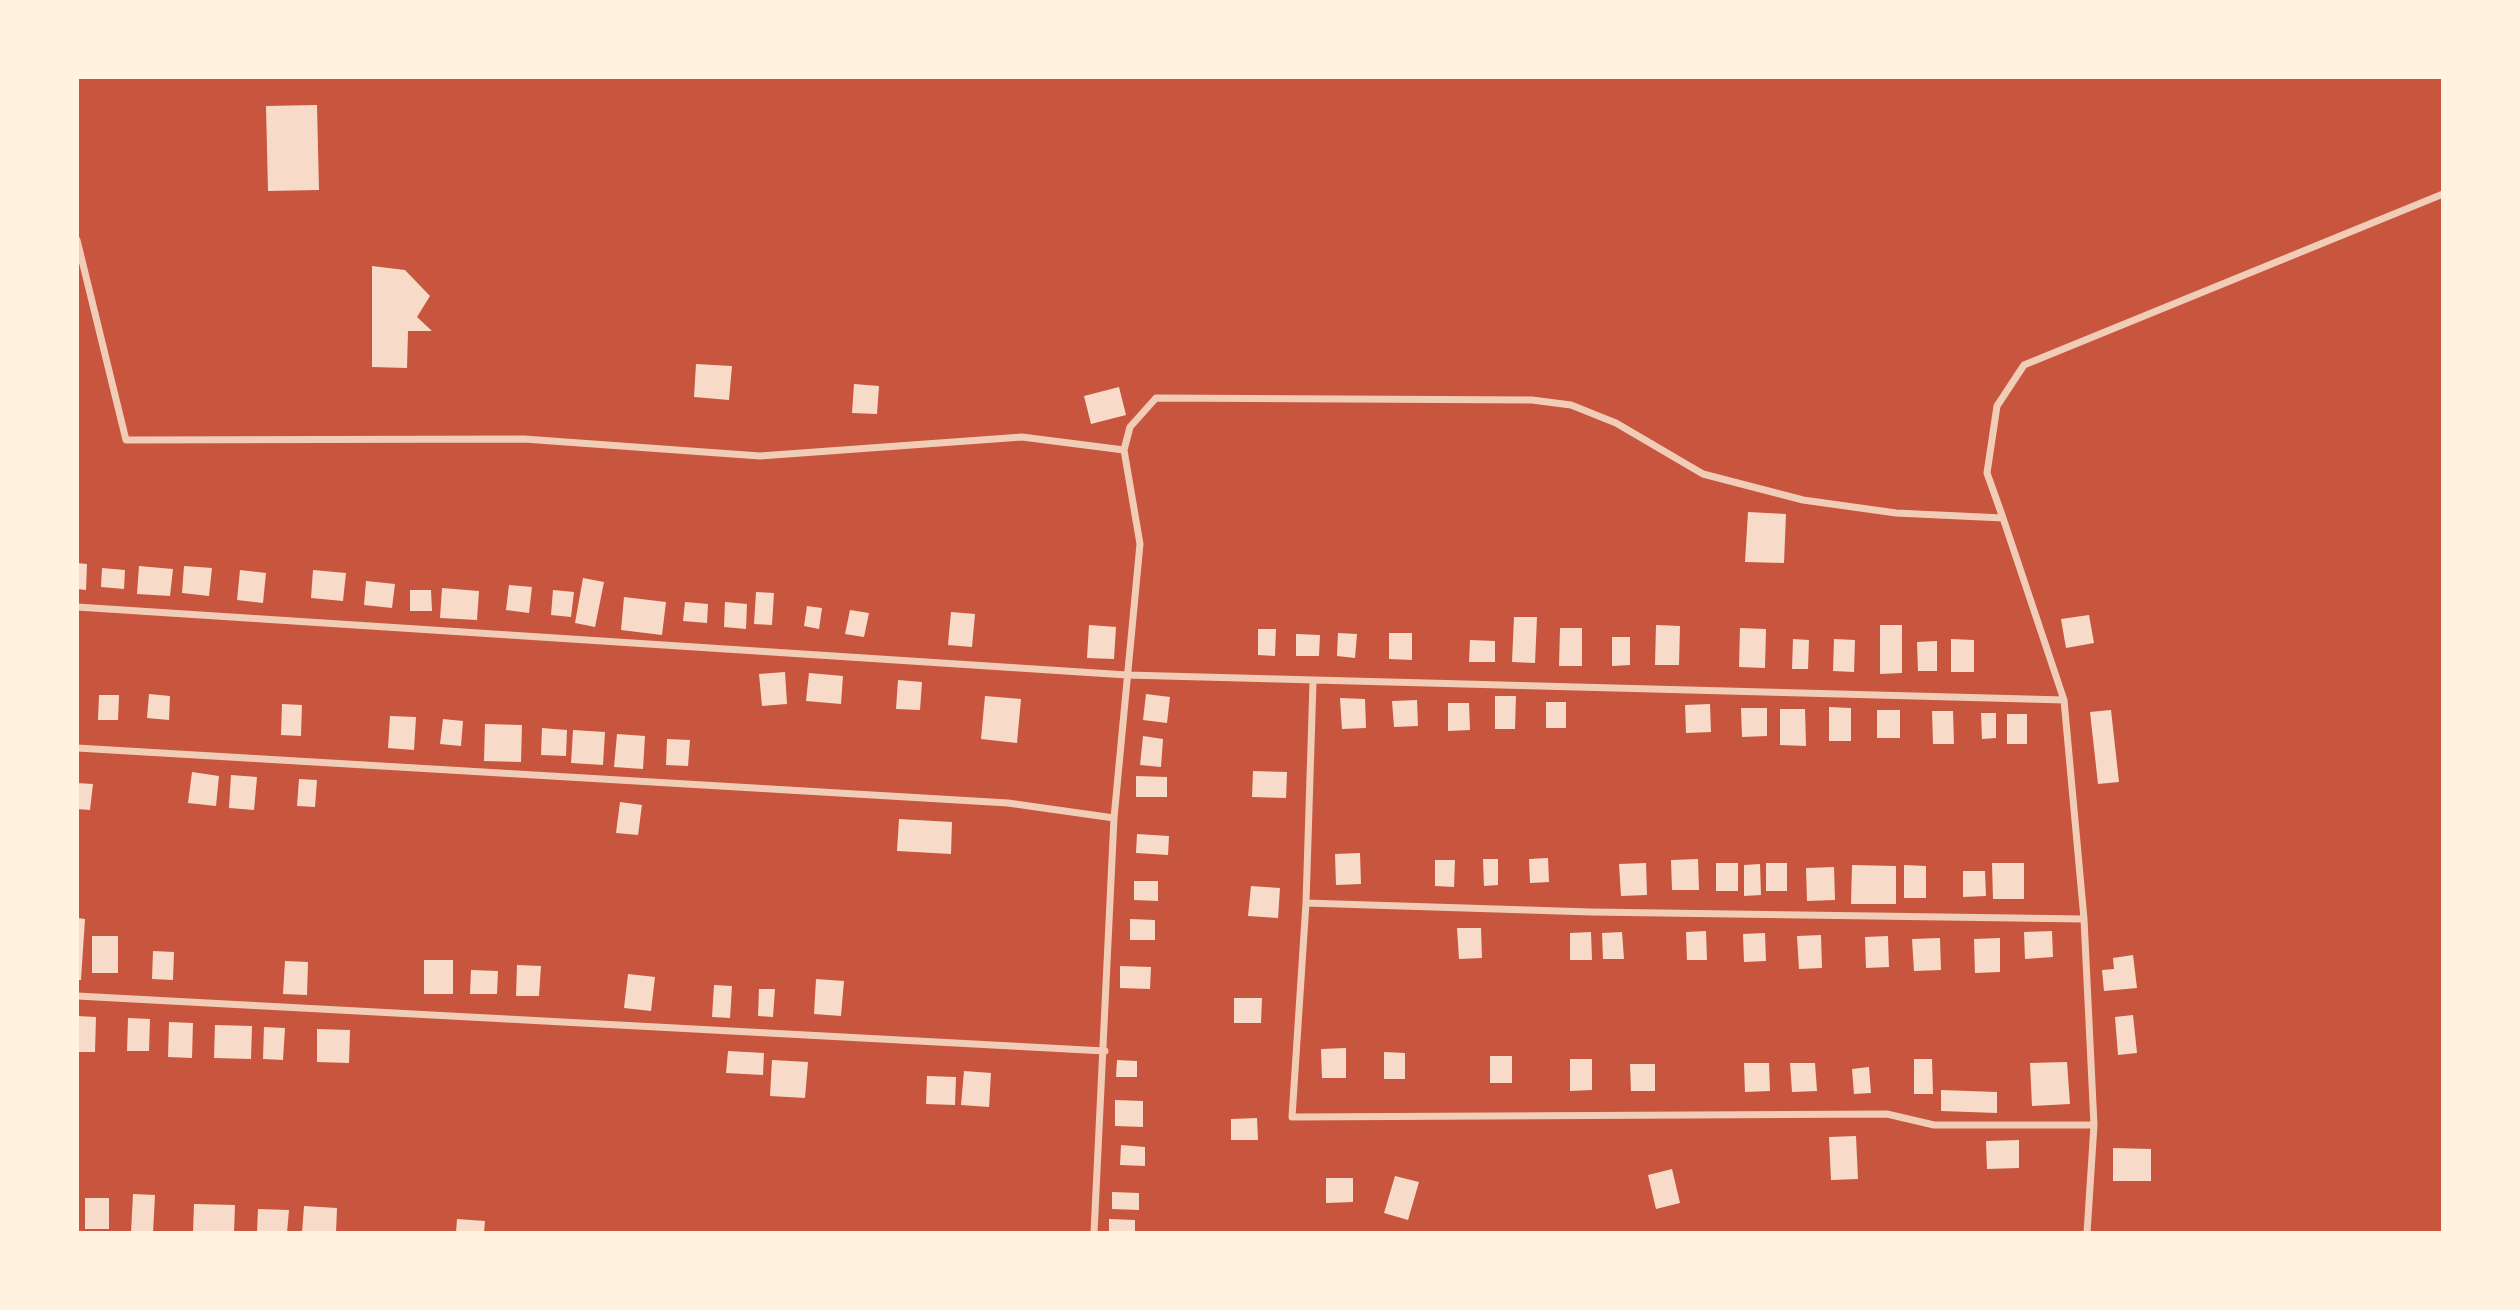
<!DOCTYPE html>
<html>
<head>
<meta charset="utf-8">
<style>
	body { margin:0 }
	#map { position:relative; width:2520px; height:1310px; overflow:hidden; background:#c8553d; font-family:"Sofia Sans Condensed",sans-serif }
	canvas { display:block }
	.frame { position:absolute; inset:0; border:79px solid #fff3e0; pointer-events:none }
</style>
</head>
<body>
<div id="map">
<canvas width="2520" height="1310"></canvas>
<div class="frame"></div>
</div>
<script>
const context = document.querySelector('canvas').getContext('2d');
context.lineJoin = 'round';
function paint(path, color) { context.fillStyle = color; context.fill(path, 'evenodd'); }
const shape = rows => new Path2D(rows.map(r => 'M' + r).join(''));
function stroke(path, color, width, dash) { context.strokeStyle = color; context.lineWidth = width; context.lineCap = dash ? 'butt' : 'round'; context.setLineDash(dash || []); context.stroke(path); }
paint(shape([
	[317,105,319,190,268,191,266,106],
	[372,266,405,270,430,296,417,317,432,331,408,331,407,368,372,367],
	[696,364,732,366,729,400,694,397],
	[854,384,879,386,877,414,852,413],
	[1119,387,1126,415,1091,424,1084,396],
	[1748,512,1786,514,1784,563,1745,562],
	[77,563,87,564,86,590,77,589],
	[139,566,173,569,170,596,137,594],
	[184,566,212,568,209,596,182,593],
	[102,568,125,570,124,589,101,587],
	[240,570,266,573,263,603,237,600],
	[313,570,346,573,343,601,311,598],
	[583,578,604,582,595,627,575,623],
	[366,581,395,584,392,608,364,605],
	[509,585,532,587,529,613,506,610],
	[442,588,479,591,477,620,440,618],
	[410,590,431,590,432,611,410,611],
	[553,590,574,592,571,617,551,615],
	[756,592,774,593,772,625,754,624],
	[624,597,666,602,662,635,621,630],
	[685,602,708,604,707,623,683,621],
	[725,602,747,604,746,629,724,627],
	[807,606,822,608,819,629,804,626],
	[850,610,869,613,864,637,845,634],
	[951,612,975,614,972,647,948,645],
	[2089,615,2094,643,2066,648,2061,619],
	[1514,617,1537,617,1535,663,1512,662],
	[1089,625,1116,627,1114,659,1087,658],
	[1656,625,1680,626,1679,665,1655,665],
	[1880,625,1902,625,1902,673,1880,674],
	[1560,628,1582,628,1582,666,1559,666],
	[1740,628,1766,629,1765,668,1739,667],
	[1258,629,1276,629,1275,656,1258,655],
	[1338,633,1357,634,1355,658,1337,656],
	[1389,633,1412,633,1412,660,1389,659],
	[1296,634,1320,635,1319,656,1296,656],
	[1612,637,1630,637,1630,665,1612,666],
	[1793,639,1809,640,1808,669,1792,669],
	[1834,639,1855,640,1854,672,1833,671],
	[1951,639,1974,640,1974,672,1951,672],
	[1470,640,1495,641,1495,662,1469,662],
	[1937,641,1937,671,1918,671,1917,642],
	[785,672,787,704,762,706,759,674],
	[809,673,843,676,841,704,806,701],
	[898,680,922,682,920,710,896,709],
	[149,694,170,696,169,720,147,718],
	[1146,694,1170,697,1167,723,1143,720],
	[99,695,119,695,118,720,98,720],
	[985,696,1021,699,1017,743,981,739],
	[1495,696,1516,696,1515,729,1495,729],
	[1340,698,1365,699,1366,728,1342,729],
	[1417,700,1418,726,1394,727,1392,701],
	[1546,702,1566,702,1566,728,1546,728],
	[1448,703,1469,703,1470,730,1448,731],
	[282,704,302,705,301,736,281,735],
	[1710,704,1711,732,1686,733,1685,705],
	[1829,707,1851,708,1851,741,1829,741],
	[1741,708,1767,708,1767,736,1742,737],
	[1780,709,1805,709,1806,746,1780,745],
	[1877,710,1900,710,1900,738,1877,738],
	[2111,710,2119,782,2098,784,2090,712],
	[1932,711,1953,711,1954,744,1933,744],
	[1981,713,1996,713,1996,738,1982,739],
	[2007,714,2027,714,2027,744,2007,744],
	[390,716,416,717,414,750,388,748],
	[443,719,463,721,461,746,440,744],
	[485,724,522,725,521,762,484,761],
	[542,728,567,730,566,756,541,755],
	[573,730,605,732,603,765,571,763],
	[617,734,645,736,643,769,614,767],
	[1143,736,1163,739,1161,767,1140,765],
	[667,739,690,740,688,766,666,765],
	[1253,771,1287,772,1286,798,1252,797],
	[192,772,219,776,216,806,188,803],
	[231,775,257,777,254,810,229,808],
	[1136,776,1167,777,1167,797,1136,797],
	[299,779,317,780,315,807,297,806],
	[77,783,93,784,90,810,77,809],
	[620,802,642,805,638,835,616,833],
	[899,819,952,822,951,854,897,851],
	[1137,834,1169,836,1168,855,1136,853],
	[1360,853,1361,884,1336,885,1335,854],
	[1548,858,1549,882,1530,883,1529,859],
	[1483,859,1498,859,1498,885,1484,886],
	[1698,859,1699,890,1672,890,1671,860],
	[1435,860,1455,860,1454,887,1435,886],
	[1646,863,1647,895,1621,896,1619,864],
	[1716,863,1738,863,1738,891,1716,891],
	[1766,863,1787,863,1787,891,1766,891],
	[1992,863,2024,863,2024,899,1993,899],
	[1760,864,1761,895,1744,896,1744,865],
	[1852,865,1896,866,1896,904,1851,904],
	[1904,865,1926,866,1926,898,1904,898],
	[1834,867,1835,900,1807,901,1806,868],
	[1963,871,1985,871,1986,896,1963,897],
	[1134,881,1158,881,1158,901,1134,900],
	[1251,886,1280,888,1278,918,1248,916],
	[77,918,85,919,81,980,77,980],
	[1130,919,1155,920,1155,940,1130,940],
	[1457,928,1481,928,1482,958,1459,959],
	[1706,931,1707,960,1687,960,1686,932],
	[2052,931,2053,957,2025,959,2024,932],
	[1591,932,1592,960,1570,960,1570,933],
	[1622,932,1624,959,1603,959,1602,933],
	[1765,933,1766,961,1744,962,1743,934],
	[1821,935,1822,968,1799,969,1797,936],
	[92,936,118,936,118,973,92,973],
	[1888,936,1889,967,1866,968,1865,937],
	[1940,938,1941,970,1914,971,1912,939],
	[2000,938,2000,972,1975,973,1974,939],
	[153,951,174,952,173,980,152,979],
	[2133,955,2137,988,2104,991,2102,970,2114,969,2113,958],
	[424,960,453,960,453,994,424,994],
	[285,961,308,962,307,995,283,994],
	[517,965,541,966,539,996,516,996],
	[1120,966,1151,967,1150,989,1120,988],
	[471,970,498,971,497,994,470,994],
	[628,974,655,977,651,1011,624,1008],
	[816,979,844,981,841,1016,814,1014],
	[714,985,732,986,730,1018,712,1017],
	[759,989,775,989,773,1017,758,1016],
	[1234,998,1262,998,1261,1023,1234,1023],
	[2133,1015,2137,1053,2118,1055,2115,1017],
	[77,1016,96,1017,95,1052,77,1052],
	[128,1018,150,1019,149,1051,127,1051],
	[169,1022,193,1023,192,1058,168,1057],
	[215,1025,252,1026,251,1059,214,1058],
	[264,1027,285,1028,283,1060,263,1059],
	[317,1029,350,1030,349,1063,317,1062],
	[1346,1048,1346,1078,1322,1078,1321,1049],
	[728,1051,764,1053,763,1075,726,1073],
	[1384,1052,1405,1053,1405,1079,1384,1079],
	[1490,1056,1512,1056,1512,1083,1490,1083],
	[1570,1059,1592,1059,1592,1090,1570,1091],
	[1914,1059,1932,1059,1933,1094,1914,1094],
	[772,1060,808,1062,805,1098,770,1096],
	[1117,1060,1137,1061,1137,1077,1116,1077],
	[2067,1062,2070,1104,2032,1106,2030,1063],
	[1744,1063,1769,1063,1770,1091,1745,1092],
	[1790,1063,1815,1063,1817,1091,1792,1092],
	[1630,1064,1655,1064,1655,1091,1631,1091],
	[1869,1067,1871,1093,1854,1094,1852,1069],
	[964,1071,991,1073,989,1107,961,1105],
	[927,1076,956,1077,955,1105,926,1104],
	[1941,1090,1997,1092,1997,1113,1941,1111],
	[1115,1100,1143,1101,1143,1127,1115,1126],
	[1257,1118,1258,1140,1231,1140,1231,1119],
	[1856,1136,1858,1179,1831,1180,1829,1137],
	[2019,1140,2019,1168,1987,1169,1986,1141],
	[1121,1145,1145,1147,1145,1166,1120,1165],
	[2113,1148,2151,1149,2151,1181,2113,1181],
	[1672,1169,1680,1203,1656,1209,1648,1175],
	[1395,1176,1419,1182,1408,1220,1384,1213],
	[1326,1178,1353,1178,1353,1202,1326,1203],
	[1112,1192,1139,1193,1139,1210,1112,1209],
	[133,1194,155,1195,153,1233,131,1233],
	[85,1198,109,1198,109,1229,85,1229],
	[194,1204,235,1205,234,1233,193,1233],
	[304,1206,337,1208,336,1233,302,1233],
	[258,1209,289,1210,287,1233,257,1233],
	[457,1219,485,1221,484,1233,456,1233],
	[1109,1219,1135,1220,1135,1233,1109,1233]
]), '#f7dbc8');
stroke(shape([
	[77,240,126,440,524,439,760,456,1022,437,1124,450,1140,544,1114,818,1094,1233],
	[1124,450,1130,427,1156,398,1532,400,1571,405,1616,423,1703,474,1803,500,1896,513,2003,518,2064,700,2084,919,2094,1125,2087,1233],
	[2003,518,1987,473,1997,406,2024,365,2443,194],
	[77,607,1127,675,2064,700],
	[1313,682,1306,903,1292,1117,1887,1114,1934,1125,2094,1125],
	[77,748,1008,803,1114,818],
	[1306,903,1591,912,2084,919],
	[77,996,1105,1051]
]), '#f1ccb7', 7);
</script>
</body>
</html>
